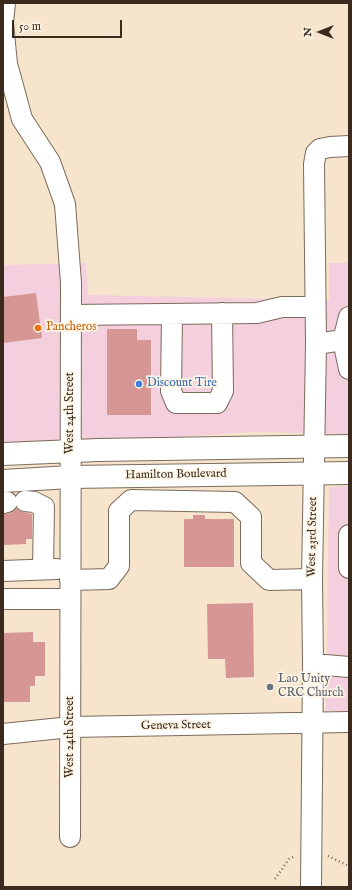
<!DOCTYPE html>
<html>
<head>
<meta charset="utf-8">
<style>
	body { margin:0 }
	#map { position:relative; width:352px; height:890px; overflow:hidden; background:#f6e5cc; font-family:"IM FELL English",serif }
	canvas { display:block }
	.frame { position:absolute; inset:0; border:4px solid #3b2a1e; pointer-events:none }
	.north { position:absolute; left:300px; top:12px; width:40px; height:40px; -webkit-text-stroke:3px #fcf5e5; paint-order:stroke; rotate:270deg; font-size:11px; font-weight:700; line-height:16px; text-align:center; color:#3b2a1e }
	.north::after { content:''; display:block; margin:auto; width:14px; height:18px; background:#3b2a1e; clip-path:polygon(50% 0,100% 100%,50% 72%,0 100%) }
	.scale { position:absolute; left:12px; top:20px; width:110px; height:18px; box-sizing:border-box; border:2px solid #3b2a1e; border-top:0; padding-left:5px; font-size:12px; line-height:14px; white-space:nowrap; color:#3b2a1e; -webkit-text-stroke:3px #fcf5e5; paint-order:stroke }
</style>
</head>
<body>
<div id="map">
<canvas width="352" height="890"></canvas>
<div class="frame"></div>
<div class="north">N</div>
<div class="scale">50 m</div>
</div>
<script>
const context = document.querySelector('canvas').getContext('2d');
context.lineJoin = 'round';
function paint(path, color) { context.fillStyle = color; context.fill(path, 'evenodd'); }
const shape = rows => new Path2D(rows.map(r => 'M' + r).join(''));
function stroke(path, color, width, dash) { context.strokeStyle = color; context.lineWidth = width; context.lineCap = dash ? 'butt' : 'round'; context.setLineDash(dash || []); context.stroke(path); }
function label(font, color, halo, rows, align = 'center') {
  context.font = font + ' "IM FELL English",serif'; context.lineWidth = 3.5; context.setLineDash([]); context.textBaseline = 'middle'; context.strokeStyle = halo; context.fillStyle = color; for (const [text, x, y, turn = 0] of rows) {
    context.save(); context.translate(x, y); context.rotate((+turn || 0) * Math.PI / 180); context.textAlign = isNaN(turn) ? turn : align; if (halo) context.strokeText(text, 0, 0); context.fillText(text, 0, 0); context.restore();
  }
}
paint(shape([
	[86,263,88,295,329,300,329,263,349,263,349,434,253,432,85,443,3,444,3,265],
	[349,486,349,711,326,711,329,487]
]), '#f4cfde');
paint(shape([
	[36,293,42,338,3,343,3,297],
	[107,329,137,329,137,340,151,340,151,415,107,415],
	[16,508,23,512,32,514,32,539,26,539,26,544,4,545,3,514,10,513],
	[193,515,205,515,205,519,234,519,234,567,184,567,184,519,193,519],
	[253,603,254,677,226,678,225,659,208,659,207,604],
	[33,632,33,642,45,642,45,676,35,676,35,686,30,686,30,702,3,702,3,633]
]), '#d69694');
const minor = shape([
	[5,3,3,23,7,64,22,119,50,162,65,204,71,283,70,837],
	[172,314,171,391,176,403,217,403,223,391,222,313],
	[71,315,257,313,282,307,315,307],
	[343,340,349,317],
	[316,344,343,340,349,369],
	[25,501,34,502,44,507,43,569],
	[3,503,7,502],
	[349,535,349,568],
	[3,571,57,569],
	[70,580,109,579,119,566,119,511,131,500,235,502,251,517,251,563,269,580,312,579],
	[3,599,70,599],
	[313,664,349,667],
	[3,734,71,727,349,722],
	[311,887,313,664,312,579,316,344,314,164,316,153,320,149,330,147,349,146]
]);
const major = shape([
	[3,454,98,450,349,446],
	[3,481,70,477,349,473]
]);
stroke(minor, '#7c6b5b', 22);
stroke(major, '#7c6b5b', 24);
stroke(shape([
	[328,856,349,866],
	[275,879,289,859,295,856]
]), '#7c6b5b', 2.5, [1, 3]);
stroke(minor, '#fff', 20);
stroke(major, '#fff', 22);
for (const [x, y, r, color] of [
	[38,328,4,"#e8710a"],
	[139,384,4,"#3f7fe0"],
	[270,687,4,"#6b7280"]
]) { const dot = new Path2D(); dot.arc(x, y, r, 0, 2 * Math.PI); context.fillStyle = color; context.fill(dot); stroke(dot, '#fcf5e5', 1.5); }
label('12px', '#c56008', '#fcf5e5', [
	["Pancheros",46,328]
], 'left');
label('12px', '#366cbe', '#fcf5e5', [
	["Discount Tire",147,384]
], 'left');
label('12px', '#3b2a1e', '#fcf5e5', [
	["West 24th Street",71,413,-90],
	["Hamilton Boulevard",176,475,-1],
	["West 23rd Street",313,537,-89],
	["Geneva Street",176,726,-1],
	["West 24th Street",71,737,-90]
]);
label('12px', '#5b616d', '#fcf5e5', [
	["Lao Unity",278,680],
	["CRC Church",278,694]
], 'left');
</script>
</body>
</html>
